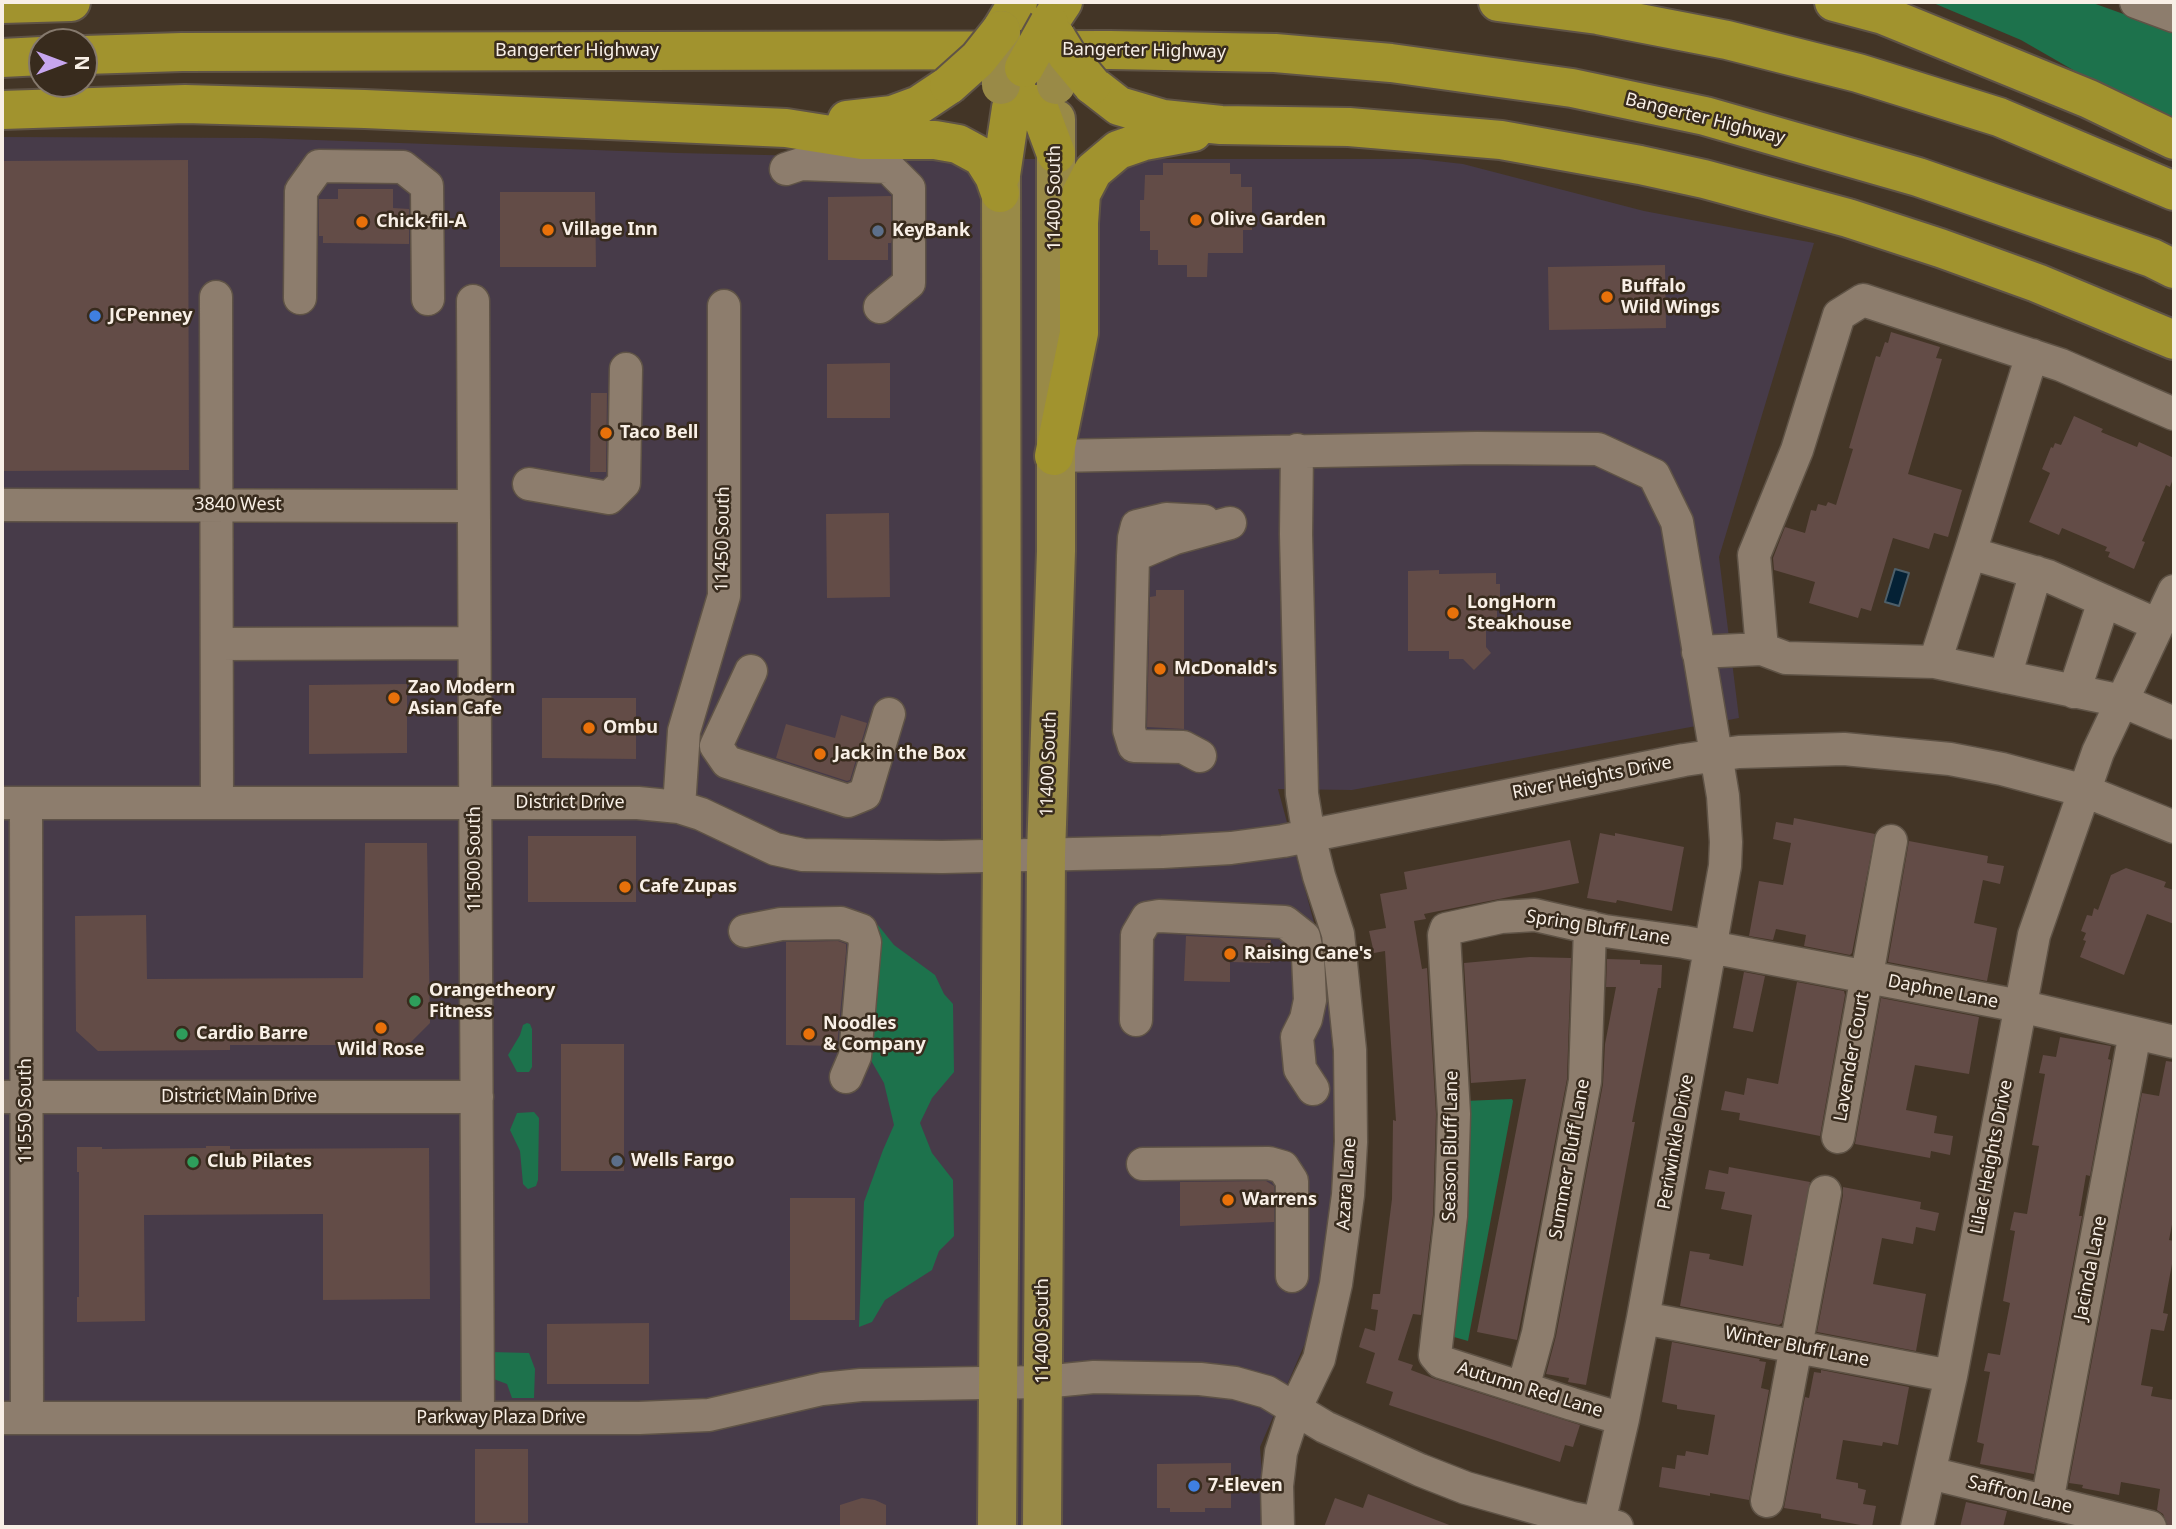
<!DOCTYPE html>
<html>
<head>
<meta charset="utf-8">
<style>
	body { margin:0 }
	#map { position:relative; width:2176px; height:1529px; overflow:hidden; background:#433526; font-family:"Noto Sans",sans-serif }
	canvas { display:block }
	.frame { position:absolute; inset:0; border:4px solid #f8efe6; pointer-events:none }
	.north { position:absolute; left:28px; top:28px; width:70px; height:70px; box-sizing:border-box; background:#382b1d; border:2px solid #85796d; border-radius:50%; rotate:90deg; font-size:19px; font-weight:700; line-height:28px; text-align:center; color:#f8efe6 }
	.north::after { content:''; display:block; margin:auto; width:24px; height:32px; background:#c7a6ef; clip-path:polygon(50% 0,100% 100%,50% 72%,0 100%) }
</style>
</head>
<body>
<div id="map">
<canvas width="2176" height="1529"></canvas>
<div class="frame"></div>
<div class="north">N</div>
</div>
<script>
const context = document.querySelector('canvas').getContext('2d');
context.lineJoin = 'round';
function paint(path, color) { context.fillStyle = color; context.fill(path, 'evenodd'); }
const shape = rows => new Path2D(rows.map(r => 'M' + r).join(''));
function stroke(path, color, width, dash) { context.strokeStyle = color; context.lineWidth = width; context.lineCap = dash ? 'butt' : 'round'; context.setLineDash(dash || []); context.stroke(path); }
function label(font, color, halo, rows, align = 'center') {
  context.font = font + ' "Noto Sans",sans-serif'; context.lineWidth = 5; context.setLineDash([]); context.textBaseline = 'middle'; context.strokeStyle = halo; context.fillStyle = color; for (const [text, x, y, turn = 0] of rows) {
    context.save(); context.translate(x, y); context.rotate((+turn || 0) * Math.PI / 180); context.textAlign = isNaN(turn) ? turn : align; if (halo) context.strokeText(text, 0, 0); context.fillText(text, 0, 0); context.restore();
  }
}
paint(shape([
	[2,137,261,138,678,153,941,159,1419,159,1463,164,1644,211,1814,243,1719,557,1739,718,1352,790,1278,789,1326,967,1335,1082,1331,1213,1316,1318,1260,1447,1266,1527,2,1527]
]), '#473b49');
paint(shape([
	[1931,2,2090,2,2174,32,2174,128,2021,40],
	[878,925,894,945,935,975,944,994,953,1004,954,1072,932,1098,920,1123,932,1153,953,1180,954,1236,939,1251,932,1270,885,1300,872,1322,859,1327,864,1202,883,1150,894,1125,884,1083,865,1050],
	[527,1023,530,1024,532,1029,532,1067,529,1072,517,1072,508,1055,520,1035,523,1025],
	[1512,1099,1513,1101,1468,1341,1447,1335,1464,1101],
	[534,1112,539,1118,538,1180,536,1186,528,1189,523,1184,520,1151,510,1130,517,1113],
	[491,1352,529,1353,535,1369,534,1398,512,1398,507,1384,491,1378]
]), '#1d724c');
const water = shape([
	[1895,569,1909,573,1899,606,1885,602,1895,569]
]);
paint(water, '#042135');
stroke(water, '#4d5f6a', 2);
paint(shape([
	[188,160,189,470,2,471,2,161],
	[1163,163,1230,163,1230,174,1241,174,1241,187,1252,187,1252,230,1243,230,1243,253,1208,253,1207,277,1187,277,1187,265,1158,265,1158,250,1150,250,1150,231,1140,231,1140,200,1144,200,1145,175,1163,175],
	[338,189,393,189,393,208,409,209,409,244,323,243,323,236,319,236,319,199,338,199],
	[500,192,595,192,596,267,500,267],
	[891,196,891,220,895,230,891,243,888,243,888,260,828,260,828,197],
	[1665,265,1666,328,1549,330,1548,267],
	[1891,332,1940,347,1936,358,1942,359,1908,474,1962,490,1948,537,1934,533,1929,549,1893,538,1871,611,1861,608,1858,618,1809,603,1815,582,1774,570,1773,558,1785,527,1805,533,1811,510,1816,511,1818,504,1826,506,1828,502,1836,505,1853,449,1849,448,1876,356,1880,357,1885,342,1888,343],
	[890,363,890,418,827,418,827,364],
	[591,393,607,393,606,472,590,472],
	[2074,416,2103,429,2101,432,2137,447,2139,442,2174,458,2174,476,2170,487,2166,485,2142,541,2145,542,2134,569,2108,557,2110,552,2105,551,2107,547,2062,528,2059,535,2029,522,2050,473,2042,469,2051,447,2053,448,2055,443,2061,445],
	[889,513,890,597,827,598,826,514],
	[1439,570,1439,574,1496,573,1496,584,1500,584,1500,608,1497,608,1497,618,1486,618,1486,647,1491,653,1474,670,1463,659,1449,659,1449,651,1408,651,1408,571],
	[1156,590,1184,590,1184,729,1147,727,1150,597,1156,596],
	[407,684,407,753,309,754,309,685],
	[542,698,636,698,636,759,542,758],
	[841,715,867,723,850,780,847,781,776,758,786,724,835,738],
	[1794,818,1875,834,1852,953,1850,955,1804,946,1806,935,1776,929,1773,940,1749,936,1759,881,1783,885,1791,843,1773,839,1776,822,1793,825],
	[1600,833,1615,836,1615,833,1684,847,1672,911,1617,900,1616,903,1587,898],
	[528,836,636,836,636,902,528,902],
	[1570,840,1579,883,1424,914,1426,919,1414,921,1422,969,1427,968,1436,1114,1433,1215,1421,1315,1413,1314,1398,1360,1413,1365,1411,1370,1435,1379,1580,1425,1573,1447,1565,1445,1560,1462,1389,1405,1393,1392,1366,1383,1375,1353,1359,1347,1365,1328,1375,1331,1378,1310,1371,1309,1373,1294,1380,1294,1392,1199,1393,1120,1396,1121,1385,951,1374,953,1369,931,1386,928,1380,894,1407,889,1404,872],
	[1909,841,1988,856,1987,863,2004,866,2000,884,1983,880,1974,923,1997,928,1987,981,1888,962],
	[365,843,427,843,430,1023,408,1045,230,1045,230,1050,98,1051,76,1031,75,916,146,915,147,979,363,978],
	[2126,868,2166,882,2164,887,2174,890,2174,924,2147,914,2124,975,2080,957,2086,941,2083,940,2086,933,2081,931,2087,915,2092,916,2094,908,2098,910,2111,875],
	[1186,936,1271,940,1270,963,1230,962,1230,982,1184,981],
	[838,941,846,944,846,952,837,1046,786,1045,786,942],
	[1530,957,1571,958,1567,1079,1517,1340,1477,1332,1526,1079,1471,1083,1464,963],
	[1607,959,1640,960,1640,964,1662,965,1661,988,1658,988,1632,1122,1635,1122,1586,1385,1568,1382,1569,1378,1546,1374,1556,1336,1603,1084,1605,1044,1616,987,1606,987],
	[1744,972,1765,976,1753,1032,1733,1028],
	[1797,982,1844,991,1845,995,1820,1136,1739,1120,1740,1113,1721,1110,1725,1091,1744,1095,1747,1078,1778,1084],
	[1881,998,1979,1017,1969,1074,1915,1065,1906,1110,1937,1116,1934,1133,1953,1136,1950,1155,1931,1151,1930,1158,1855,1144],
	[2060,1037,2111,1046,2108,1059,2111,1060,2090,1176,2086,1175,2079,1216,2082,1216,2034,1474,1980,1464,1984,1444,1977,1442,1990,1372,1984,1371,1988,1353,2000,1355,2010,1303,2003,1301,2015,1231,2010,1230,2014,1212,2027,1214,2039,1146,2032,1145,2045,1074,2039,1073,2043,1055,2056,1057],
	[561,1044,624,1044,624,1171,561,1171],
	[2166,1061,2174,1062,2174,1214,2169,1240,2174,1241,2174,1253,2163,1313,2168,1314,2164,1331,2151,1329,2141,1385,2153,1387,2151,1396,2174,1400,2172,1527,2168,1527,2163,1514,2157,1510,2160,1489,2121,1482,2119,1495,2082,1488,2083,1485,2069,1483,2142,1093,2159,1096],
	[206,1146,230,1146,230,1149,429,1148,430,1299,323,1300,323,1214,144,1215,145,1321,77,1322,77,1297,79,1297,79,1172,77,1172,77,1147,102,1147,102,1149,206,1148],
	[1729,1167,1810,1182,1782,1323,1779,1325,1680,1306,1690,1251,1710,1254,1709,1259,1743,1266,1752,1215,1721,1209,1725,1192,1705,1189,1709,1170,1728,1174],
	[1266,1181,1274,1186,1274,1222,1180,1226,1180,1182],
	[1843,1187,1921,1202,1920,1209,1939,1213,1935,1231,1916,1227,1913,1244,1882,1238,1873,1284,1926,1294,1916,1351,1817,1332,1843,1195],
	[790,1198,855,1198,855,1320,790,1320],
	[649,1323,649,1384,547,1384,547,1324],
	[1672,1342,1760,1359,1759,1361,1766,1362,1761,1388,1769,1390,1749,1500,1710,1493,1710,1496,1659,1487,1662,1467,1675,1469,1677,1455,1685,1456,1686,1451,1708,1455,1715,1415,1677,1409,1677,1405,1662,1402],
	[1821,1370,1909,1387,1898,1445,1883,1442,1882,1446,1843,1440,1836,1479,1858,1483,1858,1488,1866,1490,1863,1504,1876,1506,1872,1527,1821,1518,1821,1514,1784,1508,1805,1397,1809,1398,1814,1372,1821,1373],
	[475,1449,528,1449,528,1523,475,1523],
	[1231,1463,1231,1508,1205,1508,1205,1512,1170,1512,1170,1508,1157,1508,1157,1464],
	[1368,1494,1452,1526,1451,1527,1324,1527,1335,1498,1363,1508],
	[862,1498,875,1500,886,1505,886,1527,840,1527,840,1505],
	[1966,1502,2007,1511,2003,1527,1960,1527]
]), '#634c47');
const minor = shape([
	[2136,2,2174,16],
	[786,169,801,164,888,167,909,188,909,219],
	[216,297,217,803],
	[300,298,301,191,319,166,403,167,427,186,428,299],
	[473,301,478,1417],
	[880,307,909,283,909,242],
	[1054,456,1477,448,1598,449,1654,475,1677,522,1723,796,1726,842,1725,866,1643,1318,1623,1419,1598,1527],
	[529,484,609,498,624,483,626,369],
	[2,505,473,506],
	[1970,553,2032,355],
	[1133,556,1134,538,1137,526,1166,519,1204,521],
	[217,644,474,643],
	[1762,649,1754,555,1797,450,1839,315,1863,300,2061,365,2174,414],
	[1698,652,1762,649,1786,658,1935,662,2122,701,2174,723],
	[1935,662,1970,553,2048,576,2158,625],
	[751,671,716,746,727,762,848,801,865,794,889,714],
	[2005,677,2036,572],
	[2074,692,2104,601],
	[1200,756,1183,747,1134,746,1129,730,1133,556,1175,538,1230,523],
	[2,803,638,803,679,807,701,814,775,849,803,855,942,857,1162,852,1231,848,1283,841,1684,760,1739,752,1844,749,1950,759,2002,769,2085,791,2174,827],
	[26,803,27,1418],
	[679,807,684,731,724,596,724,306],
	[745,931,781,924,841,923,861,930,865,942,855,1056,846,1077],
	[1136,1020,1137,935,1147,918,1159,916,1285,922,1304,937,1308,957,1310,1000,1306,1019,1297,1037,1300,1069,1313,1089],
	[2,1097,477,1097],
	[1838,1137,1891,841],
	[1143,1164,1269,1163,1283,1167,1292,1181,1292,1276],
	[1643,1318,1951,1376],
	[1523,1388,1538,1333,1585,1081,1590,927],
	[2,1418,639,1418,709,1415,822,1389,861,1385,1043,1382,1094,1377,1200,1379,1235,1383,1267,1392,1325,1427,1420,1470,1466,1488,1572,1518,1617,1527],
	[1623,1419,1572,1404,1441,1362,1435,1355,1451,1216,1454,1114,1444,935,1446,929,1501,917,1535,915,1605,931,1684,942,2020,1006,2174,1042],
	[1930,1473,2150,1527],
	[1767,1501,1825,1192],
	[2047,1502,2135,1033],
	[1278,1527,1277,1486,1281,1452,1295,1409,1319,1359,1336,1284,1348,1195,1351,1142,1350,1050,1338,934,1319,876,1309,836,1302,794,1296,534,1297,450],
	[1917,1527,1951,1376,2034,935,2098,752,2174,591]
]);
const major = shape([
	[997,1527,1002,856,1001,161],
	[1042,1527,1046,854,1056,551,1056,119]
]);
const highway = shape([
	[1498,2,1598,15,1727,40,1858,73,1999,117,2174,191],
	[1834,2,1883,15,2089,99,2174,140],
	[2,4,71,2],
	[1049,23,1063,2],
	[1001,30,1018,2],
	[84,55,182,52,1110,50,1275,53,1391,63,1572,88,1705,116,1918,177,2152,258,2174,269],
	[2,58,42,56],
	[1024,68,1056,154],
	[1092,85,1119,106,1163,119,1221,125,1349,127,1501,140,1640,165,1704,179,1848,218,1940,248,2037,283,2174,340],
	[2,110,185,104,365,109,786,128,862,140,935,140,958,144,982,157,994,176,1000,193],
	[847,120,892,115,919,105,949,85],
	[1001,175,1011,108,1024,68],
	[1054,456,1079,333,1079,223,1081,194,1093,171,1118,150,1144,141,1193,132]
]);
stroke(minor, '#5f5346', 35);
stroke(major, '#5f5346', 42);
stroke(highway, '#5f5346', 42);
stroke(minor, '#8d7d6d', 32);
stroke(major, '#998a47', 38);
stroke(highway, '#a1932e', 38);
const majorBridge = shape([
	[1001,30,1001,85],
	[1056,85,1056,37]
]);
const highwayBridge = shape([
	[1056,37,1067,55,1092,85],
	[1024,68,1049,23],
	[949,85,978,59,1001,30]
]);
stroke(majorBridge, '#5f5346', 42, []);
stroke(highwayBridge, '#5f5346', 42, []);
stroke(majorBridge, '#998a47', 38);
stroke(highwayBridge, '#a1932e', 38);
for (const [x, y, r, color] of [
	[1196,220,7,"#e8710a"],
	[362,222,7,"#e8710a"],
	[548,230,7,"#e8710a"],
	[878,231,7,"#5c6f8a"],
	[1607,297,7,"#e8710a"],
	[95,316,7,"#3f7fe0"],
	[606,433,7,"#e8710a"],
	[1453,613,7,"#e8710a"],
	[1160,669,7,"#e8710a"],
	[394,698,7,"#e8710a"],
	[589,728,7,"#e8710a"],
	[820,754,7,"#e8710a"],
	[625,887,7,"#e8710a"],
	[1230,954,7,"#e8710a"],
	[415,1001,7,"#2e9e5b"],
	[381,1028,7,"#e8710a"],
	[182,1034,7,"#2e9e5b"],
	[809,1034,7,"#e8710a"],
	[617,1161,7,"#5c6f8a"],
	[193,1162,7,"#2e9e5b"],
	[1228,1200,7,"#e8710a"],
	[1194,1486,7,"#3f7fe0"]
]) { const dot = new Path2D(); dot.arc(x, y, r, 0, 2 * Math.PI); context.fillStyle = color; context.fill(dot); stroke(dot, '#382b1d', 2.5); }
label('18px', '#f8efe6', '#382b1d', [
	["Bangerter Highway",577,51],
	["Bangerter Highway",1144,51,1],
	["Bangerter Highway",1705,119,14],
	["11400 South",1055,198,-90],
	["3840 West",238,505],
	["11450 South",723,539,-89],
	["11400 South",1049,764,-88],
	["River Heights Drive",1592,778,-11],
	["District Drive",570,803],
	["11500 South",475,859,-90],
	["Spring Bluff Lane",1598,928,9],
	["Daphne Lane",1943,992,11],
	["Lavender Court",1852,1057,-80],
	["District Main Drive",239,1097],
	["11550 South",26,1111,-90],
	["Periwinkle Drive",1676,1142,-80],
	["Season Bluff Lane",1451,1146,-89],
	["Lilac Heights Drive",1992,1157,-79],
	["Summer Bluff Lane",1570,1159,-80],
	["Azara Lane",1347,1184,-86],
	["Jacinda Lane",2091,1268,-79],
	["11400 South",1043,1331,-90],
	["Winter Bluff Lane",1797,1347,11],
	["Autumn Red Lane",1530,1390,17],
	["Parkway Plaza Drive",501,1418],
	["Saffron Lane",2020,1495,14]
]);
label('bold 18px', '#f8efe6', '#382b1d', [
	["Olive Garden",1210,220],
	["Chick-fil-A",376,222],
	["Village Inn",562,230],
	["KeyBank",892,231],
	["Buffalo",1621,287],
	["Wild Wings",1621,308],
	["JCPenney",109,316],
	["Taco Bell",620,433],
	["LongHorn",1467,603],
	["Steakhouse",1467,624],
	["McDonald's",1174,669],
	["Zao Modern",408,688],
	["Asian Cafe",408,709],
	["Ombu",603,728],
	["Jack in the Box",834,754],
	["Cafe Zupas",639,887],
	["Raising Cane's",1244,954],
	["Orangetheory",429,991],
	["Fitness",429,1012],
	["Noodles",823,1024],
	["& Company",823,1045],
	["Cardio Barre",196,1034],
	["Wild Rose",381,1050,"center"],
	["Wells Fargo",631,1161],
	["Club Pilates",207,1162],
	["Warrens",1242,1200],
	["7-Eleven",1208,1486]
], 'left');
</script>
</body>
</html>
